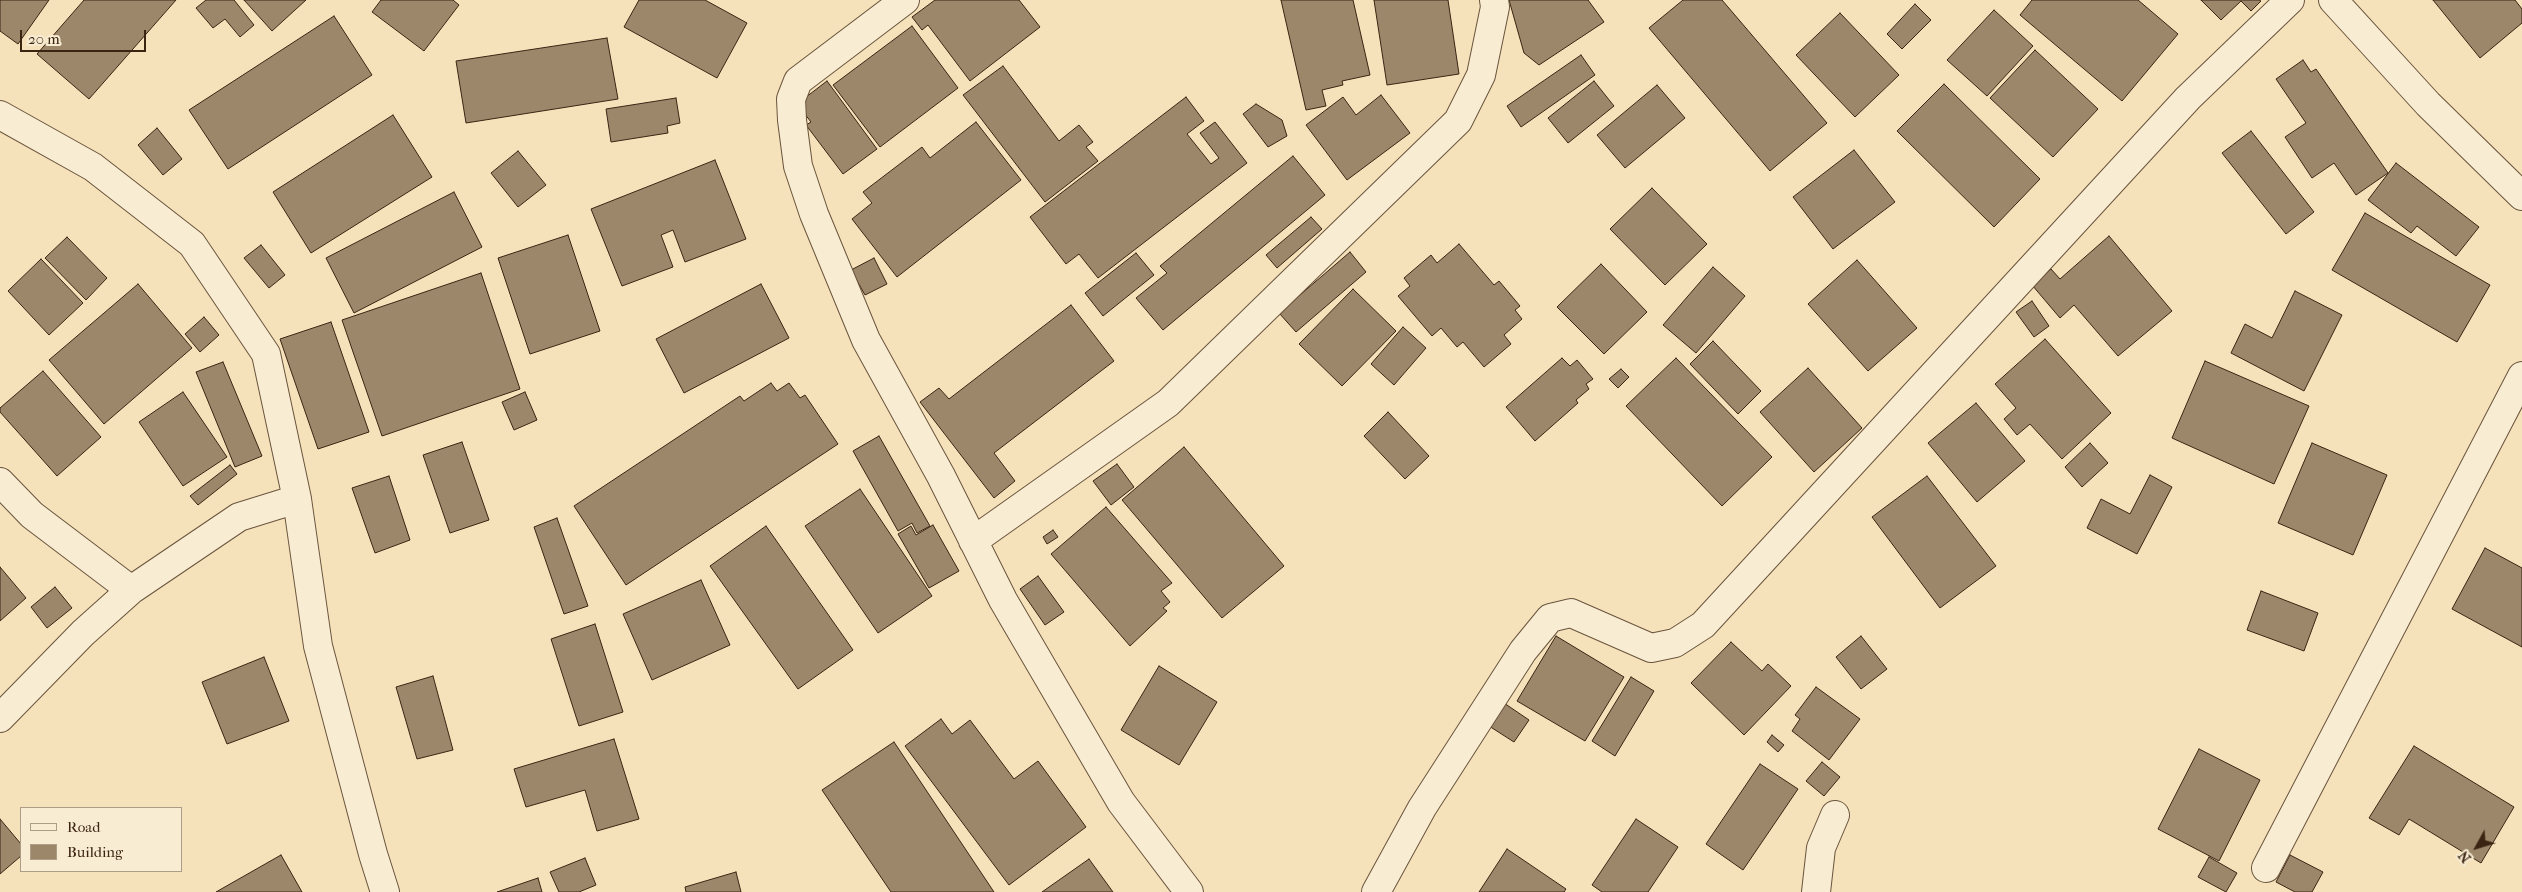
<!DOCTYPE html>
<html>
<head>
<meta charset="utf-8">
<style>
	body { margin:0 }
	#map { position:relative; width:2522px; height:892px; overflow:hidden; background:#f5e2ba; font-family:"IM FELL French Canon",serif }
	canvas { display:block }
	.legend { position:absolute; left:20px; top:807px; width:162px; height:65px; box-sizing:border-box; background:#f8ecd2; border:1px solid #ad9c86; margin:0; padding:6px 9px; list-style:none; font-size:15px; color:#3c2413 }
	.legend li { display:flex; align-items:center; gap:10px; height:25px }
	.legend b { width:25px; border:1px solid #ad9c86 }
	.north { position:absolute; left:2452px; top:822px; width:50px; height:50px; -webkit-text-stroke:4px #f8ecd2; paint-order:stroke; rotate:231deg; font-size:14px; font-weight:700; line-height:20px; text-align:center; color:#3c2413 }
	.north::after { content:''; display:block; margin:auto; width:18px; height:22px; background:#3c2413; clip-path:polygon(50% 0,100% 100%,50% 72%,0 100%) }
	.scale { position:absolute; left:20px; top:30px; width:126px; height:22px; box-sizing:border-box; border:2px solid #3c2413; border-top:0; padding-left:6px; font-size:15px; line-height:18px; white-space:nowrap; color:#3c2413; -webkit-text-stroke:4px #f8ecd2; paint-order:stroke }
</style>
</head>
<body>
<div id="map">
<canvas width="2522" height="892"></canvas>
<ul class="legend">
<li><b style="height:6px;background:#f8ecd2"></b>Road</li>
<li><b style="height:14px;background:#9c876a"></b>Building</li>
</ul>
<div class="north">N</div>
<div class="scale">20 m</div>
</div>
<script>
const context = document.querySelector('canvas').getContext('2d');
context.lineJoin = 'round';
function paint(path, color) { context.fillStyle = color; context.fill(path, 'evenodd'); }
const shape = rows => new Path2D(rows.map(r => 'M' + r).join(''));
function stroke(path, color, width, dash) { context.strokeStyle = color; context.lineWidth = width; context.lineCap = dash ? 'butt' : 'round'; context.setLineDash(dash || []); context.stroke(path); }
const building = shape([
	[0,0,49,0,18,44,0,31,0,0],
	[84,0,176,0,89,99,37,54,84,0],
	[206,0,234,0,254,25,240,37,225,19,213,28,196,8,206,0],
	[244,0,306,0,272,31,244,0],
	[381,0,453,0,459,5,424,51,372,12,381,0],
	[639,0,705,0,747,23,717,78,624,27,639,0],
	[935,0,1019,0,1040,27,970,81,928,25,922,30,912,17,935,0],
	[1281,0,1353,0,1370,75,1342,81,1343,85,1322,90,1326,106,1306,110,1281,0],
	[1374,0,1448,0,1459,74,1387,85,1374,0],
	[1509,0,1588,0,1604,22,1539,65,1524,53,1509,0],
	[1683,0,1722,0,1827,123,1770,171,1649,28,1683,0],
	[2032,0,2138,0,2178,34,2122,101,2020,15,2032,0],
	[2201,0,2259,0,2261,1,2251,11,2241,1,2221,20,2201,0],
	[2433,0,2515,0,2522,9,2522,23,2480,58,2433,0],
	[1915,4,1931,20,1902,49,1887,34,1915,4],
	[1994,10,2033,46,1987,96,1947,60,1994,10],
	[1840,13,1899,75,1855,117,1796,55,1840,13],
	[334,16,372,75,228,169,189,110,334,16],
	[912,26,958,88,880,147,833,85,912,26],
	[607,38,618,99,466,123,456,61,607,38],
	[2035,50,2098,109,2053,157,1990,98,2035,50],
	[1581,55,1595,75,1521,127,1507,106,1581,55],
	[2303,60,2311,72,2316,69,2388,173,2356,195,2334,163,2312,178,2285,137,2306,123,2276,79,2303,60],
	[1003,66,1059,141,1079,125,1093,142,1086,147,1098,161,1045,202,963,95,1003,66],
	[827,81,877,149,843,174,806,125,811,122,797,104,827,81],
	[1594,81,1614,106,1568,143,1548,118,1594,81],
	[1944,84,2040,179,1994,227,1897,131,1944,84],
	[1657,85,1685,118,1625,168,1597,135,1657,85],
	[1381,95,1410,133,1347,180,1306,125,1343,97,1356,115,1381,95],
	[1186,97,1204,121,1187,134,1211,164,1219,158,1200,133,1215,122,1247,163,1098,278,1079,254,1066,264,1030,217,1186,97],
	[676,98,680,123,667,126,668,133,611,142,606,109,676,98],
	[1256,104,1282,120,1287,136,1268,147,1243,114,1256,104],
	[393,115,432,177,311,253,273,192,393,115],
	[976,122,1021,180,897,277,852,219,872,203,863,192,922,147,930,158,976,122],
	[157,128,182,159,163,175,138,145,157,128],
	[2251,131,2314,212,2286,234,2222,153,2251,131],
	[1854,150,1895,202,1833,249,1793,197,1854,150],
	[518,151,546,185,518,207,491,173,518,151],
	[1293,156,1325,195,1163,330,1136,298,1167,273,1160,266,1293,156],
	[715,160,746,239,685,262,673,230,661,235,673,267,622,286,591,209,715,160],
	[2396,163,2479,227,2456,256,2417,226,2411,233,2368,200,2396,163],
	[1652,188,1707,244,1665,285,1610,229,1652,188],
	[454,192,482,247,354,313,326,258,454,192],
	[2365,213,2490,285,2457,342,2332,270,2365,213],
	[1311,217,1322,229,1277,268,1266,255,1311,217],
	[568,235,600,331,530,354,498,258,568,235],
	[2109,236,2172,311,2118,356,2074,305,2060,318,2032,285,2051,269,2060,279,2109,236],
	[67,237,107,278,86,300,45,258,67,237],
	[1459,244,1494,285,1499,281,1520,306,1515,310,1522,319,1504,335,1511,344,1484,367,1463,342,1457,347,1441,328,1432,336,1398,296,1410,286,1404,278,1431,255,1437,263,1459,244],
	[261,245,285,275,269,288,244,258,261,245],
	[1350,252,1366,272,1296,332,1279,313,1350,252],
	[1136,253,1154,275,1103,316,1085,293,1136,253],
	[874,258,887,284,865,295,851,270,874,258],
	[41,259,83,303,49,335,8,291,41,259],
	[1857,260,1917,328,1868,371,1808,304,1857,260],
	[1601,264,1647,312,1604,354,1557,307,1601,264],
	[1713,267,1745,296,1696,353,1663,325,1713,267],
	[481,273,520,389,382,436,342,320,481,273],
	[138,284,192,348,104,424,49,360,138,284],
	[761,284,789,338,684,393,656,339,761,284],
	[1353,289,1396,331,1342,386,1299,344,1353,289],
	[2295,291,2342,315,2304,391,2231,353,2245,324,2272,338,2295,291],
	[2032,301,2049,326,2034,337,2016,312,2032,301],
	[1071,305,1114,361,994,453,1015,481,994,498,920,402,939,388,949,399,1071,305],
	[204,317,219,335,200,352,185,334,204,317],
	[331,322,369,432,318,449,280,339,331,322],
	[1403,327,1426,348,1394,385,1371,364,1403,327],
	[2045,339,2111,413,2062,459,2030,424,2017,435,2004,419,2016,408,1995,384,2045,339],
	[1713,341,1761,391,1738,414,1690,364,1713,341],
	[1562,358,1570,366,1577,360,1593,379,1586,384,1589,389,1576,400,1578,403,1535,441,1506,407,1562,358],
	[1676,358,1772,457,1722,506,1626,406,1676,358],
	[2205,361,2309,406,2274,484,2172,438,2205,361],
	[223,362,262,456,235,467,196,372,223,362],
	[1808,368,1862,428,1814,472,1760,412,1808,368],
	[1621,369,1629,377,1618,388,1609,379,1621,369],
	[43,371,101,437,57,476,0,412,0,408,43,371],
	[771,383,777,391,789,383,800,398,805,395,838,444,626,585,574,506,740,396,744,401,771,383],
	[183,392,227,457,183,486,139,422,183,392],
	[525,392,537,420,514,430,502,402,525,392],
	[1976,403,2025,461,1977,502,1928,443,1976,403],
	[1388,412,1429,456,1405,479,1364,436,1388,412],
	[879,436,930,526,917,533,912,523,898,531,853,451,879,436],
	[462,442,489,520,450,533,423,455,462,442],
	[2090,443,2108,463,2082,487,2065,467,2090,443],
	[2312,443,2387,475,2353,555,2278,523,2312,443],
	[1184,447,1284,566,1222,618,1122,500,1184,447],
	[1117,464,1134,487,1111,505,1093,481,1117,464],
	[230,465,237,474,198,505,190,496,230,465],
	[2150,475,2172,487,2137,554,2087,528,2101,499,2130,514,2150,475],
	[389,476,410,540,375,553,352,488,389,476],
	[1927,476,1996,566,1940,608,1872,517,1927,476],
	[860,489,932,596,878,633,805,526,860,489],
	[1106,507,1172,583,1161,591,1170,602,1163,608,1167,611,1130,646,1051,554,1106,507],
	[557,518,588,606,564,614,534,527,557,518],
	[933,525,959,571,929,588,898,534,911,526,916,535,933,525],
	[766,526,853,650,798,689,710,566,766,526],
	[1053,530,1058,537,1047,544,1043,537,1053,530],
	[2485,548,2522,568,2522,647,2452,609,2485,548],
	[0,567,26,598,0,621,0,567],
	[1038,576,1064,612,1045,625,1020,589,1038,576],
	[701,580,730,645,652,680,623,614,701,580],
	[55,587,72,608,47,628,31,607,55,587],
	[2261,591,2318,613,2304,651,2247,630,2261,591],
	[595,624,623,712,579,726,551,639,595,624],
	[1556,636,1624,677,1585,741,1517,701,1556,636],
	[1861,636,1887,669,1861,689,1836,657,1861,636],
	[1731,642,1762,671,1768,664,1791,686,1744,735,1691,683,1731,642],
	[264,657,289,721,227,744,202,682,264,657],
	[1159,666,1217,702,1179,765,1121,730,1159,666],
	[433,676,453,750,417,759,396,687,433,676],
	[1631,677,1654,691,1615,756,1592,741,1631,677],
	[1816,687,1860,719,1829,760,1792,731,1800,719,1795,715,1816,687],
	[1504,703,1529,720,1514,742,1489,726,1504,703],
	[941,719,952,734,970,720,1014,779,1038,761,1086,827,1009,885,905,746,941,719],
	[1772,735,1784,745,1778,752,1767,742,1772,735],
	[614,739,639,819,597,831,585,790,526,807,514,769,614,739],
	[894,742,994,892,891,892,822,790,894,742],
	[2414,746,2514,807,2481,863,2409,819,2399,835,2369,818,2414,746],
	[2199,749,2260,780,2219,861,2158,829,2199,749],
	[1822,762,1840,777,1824,796,1806,781,1822,762],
	[1760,764,1798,789,1743,870,1706,844,1760,764],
	[0,819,21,844,21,856,0,874,0,819],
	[1636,819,1678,847,1648,892,1602,892,1592,885,1636,819],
	[1507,849,1566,889,1564,892,1479,892,1507,849],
	[281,855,302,892,216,892,281,855],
	[2290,855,2323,872,2312,892,2295,892,2276,882,2290,855],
	[2209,857,2237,873,2226,892,2198,877,2209,857],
	[585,858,596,885,579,892,559,892,550,872,585,858],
	[1089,859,1113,892,1042,892,1089,859],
	[736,872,741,892,686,892,685,887,736,872],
	[538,878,542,892,497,892,538,878]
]);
paint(building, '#9c876a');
stroke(building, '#3c2413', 1);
const minor = shape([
	[905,0,798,81,791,99,792,120,798,166,814,214,866,340,941,476,1003,600,1121,802,1189,892],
	[0,115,93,167,192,244,266,354,297,499,318,646,373,854,385,892],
	[0,482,32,515,131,590],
	[973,541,1168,403,1458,121,1481,75,1495,7,1494,0],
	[0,718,83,633,131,590,239,517,297,499],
	[2266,868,2522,376],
	[1376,892,1422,808,1523,651,1550,618,1571,613,1651,648,1675,643,1703,625,2188,98,2290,0],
	[1816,892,1821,848,1835,815]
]);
const tertiary = shape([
	[2333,0,2428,104,2522,196]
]);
stroke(minor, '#6a543d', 30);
stroke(tertiary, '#6a543d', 30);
stroke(minor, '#f8ecd2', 28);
stroke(tertiary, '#f8ecd2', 28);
</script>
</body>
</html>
